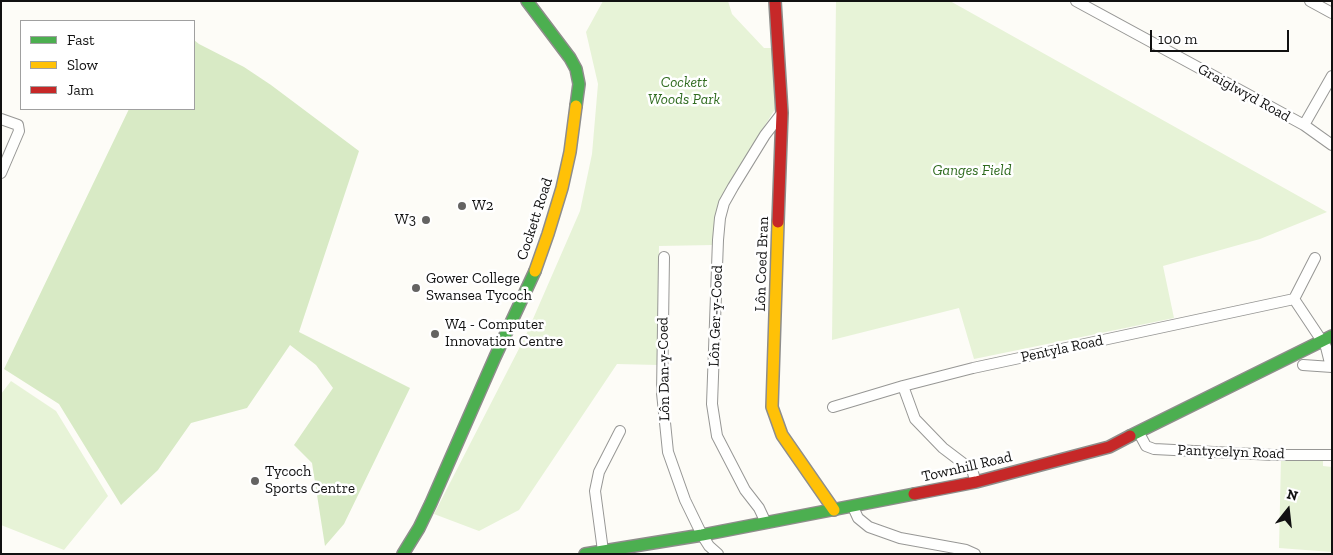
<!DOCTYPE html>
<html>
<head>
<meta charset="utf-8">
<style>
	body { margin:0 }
	#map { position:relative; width:1333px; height:555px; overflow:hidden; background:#fdfcf7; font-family:"Zilla Slab",serif }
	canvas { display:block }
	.frame { position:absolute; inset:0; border:2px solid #111; pointer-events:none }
	.legend { position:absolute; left:20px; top:20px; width:175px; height:90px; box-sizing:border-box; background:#fff; border:1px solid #a0a0a0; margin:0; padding:6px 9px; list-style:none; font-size:15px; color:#111 }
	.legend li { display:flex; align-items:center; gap:10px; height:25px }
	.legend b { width:25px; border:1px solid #a0a0a0 }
	.north { position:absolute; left:1263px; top:485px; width:50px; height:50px; -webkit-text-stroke:4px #fff; paint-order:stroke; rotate:16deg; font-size:14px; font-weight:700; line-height:20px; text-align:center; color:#111 }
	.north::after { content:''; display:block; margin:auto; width:18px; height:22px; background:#111; clip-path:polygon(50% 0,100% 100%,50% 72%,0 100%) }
	.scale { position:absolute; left:1150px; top:30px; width:139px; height:22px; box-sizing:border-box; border:2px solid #111; border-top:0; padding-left:6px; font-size:15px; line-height:18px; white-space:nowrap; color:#111; -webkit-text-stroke:4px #fff; paint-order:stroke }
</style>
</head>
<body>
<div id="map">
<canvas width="1333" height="555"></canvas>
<div class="frame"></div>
<ul class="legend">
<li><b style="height:6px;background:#4caf50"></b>Fast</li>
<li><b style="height:6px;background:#ffc107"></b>Slow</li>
<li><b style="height:6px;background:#c62828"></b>Jam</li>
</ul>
<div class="north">N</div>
<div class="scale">100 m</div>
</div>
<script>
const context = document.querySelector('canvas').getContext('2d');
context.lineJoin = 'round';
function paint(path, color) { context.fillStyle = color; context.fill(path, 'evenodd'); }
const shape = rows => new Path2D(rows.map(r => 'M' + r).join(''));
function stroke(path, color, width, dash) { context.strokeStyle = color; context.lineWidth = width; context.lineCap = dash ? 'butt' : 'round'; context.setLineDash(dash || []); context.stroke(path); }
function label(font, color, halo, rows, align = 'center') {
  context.font = font + ' "Zilla Slab",serif'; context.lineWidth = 5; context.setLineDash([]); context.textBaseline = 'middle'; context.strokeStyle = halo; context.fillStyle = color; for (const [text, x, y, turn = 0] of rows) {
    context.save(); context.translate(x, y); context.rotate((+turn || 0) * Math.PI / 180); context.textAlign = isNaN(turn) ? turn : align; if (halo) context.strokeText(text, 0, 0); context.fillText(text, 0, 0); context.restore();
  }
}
paint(shape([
	[603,1,728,1,732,14,764,48,776,48,777,106,732,178,718,208,713,245,659,246,658,365,617,364,519,510,479,531,434,514,526,335,580,211,592,154,598,84,586,32],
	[836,1,950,1,1327,212,1260,239,1163,266,1174,318,974,359,959,308,832,340],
	[11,381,56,411,108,496,64,550,1,525,1,394],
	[1281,458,1323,459,1323,466,1332,467,1332,552,1279,548]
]), '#e7f3d7');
paint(shape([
	[194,40,199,44,244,67,271,85,359,151,299,332,410,388,344,524,325,546,312,463,294,445,333,388,316,365,290,345,247,408,191,423,158,470,121,505,59,404,4,369,129,109,194,109]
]), '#d8eac5');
const street = shape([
	[1076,1,1304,125,1332,145],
	[1310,1,1332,13],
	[1,119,18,125,19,131,1,173],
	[1304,125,1332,76],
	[664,257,662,393,668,452,685,500,702,535,709,546,718,554],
	[1294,299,1326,347,1331,367],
	[1294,299,1315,258],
	[1303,365,1332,367],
	[903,386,915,419,943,448,972,470,976,482],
	[833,407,903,386,973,368,1294,299],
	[1139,433,1146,446,1154,449,1274,455,1332,455],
	[853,507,858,518,869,527,900,538,966,550,975,554],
	[766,523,759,508,745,490,717,436,712,404,718,240,720,218,724,203,733,187,765,135,782,113],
	[603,551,595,491,599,472,620,431]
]);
const fast = shape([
	[527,1,570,58,576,69,579,84,576,106],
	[1130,436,1332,336],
	[403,554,419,528,431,503,495,357,535,271],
	[585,554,702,535,914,494]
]);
const slow = shape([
	[778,222,772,407,782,435,834,510],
	[535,271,548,234,562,188,570,152,576,106]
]);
const jam = shape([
	[775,1,782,113,778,222],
	[914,494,976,482,1109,447,1130,436]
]);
stroke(street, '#979795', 12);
stroke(fast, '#8e8d8b', 14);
stroke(slow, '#8e8d8b', 14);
stroke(jam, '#8e8d8b', 14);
stroke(street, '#fffffe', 10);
stroke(fast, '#4caf50', 11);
stroke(slow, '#ffc107', 11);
stroke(jam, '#c62828', 11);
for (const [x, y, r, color] of [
	[462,206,5,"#646362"],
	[426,220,5,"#646362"],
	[416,288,5,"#646362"],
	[435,334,5,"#646362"],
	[255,481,5,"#646362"]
]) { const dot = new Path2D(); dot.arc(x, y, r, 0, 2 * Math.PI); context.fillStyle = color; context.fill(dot); stroke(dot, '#fff', 2); }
label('italic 15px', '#2f6b1f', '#fff', [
	["Cockett",684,83],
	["Woods Park",684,100],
	["Ganges Field",972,171]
]);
label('15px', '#111', '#fff', [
	["Graiglwyd Road",1244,93,29],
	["Cockett Road",535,219,-72],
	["Lôn Coed Bran",762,264,-88],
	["Lôn Ger-y-Coed",716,316,-88],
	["Pentyla Road",1062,349,-12],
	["Lôn Dan-y-Coed",664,369,-91],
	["Pantycelyn Road",1231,452,2],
	["Townhill Road",967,467,-13]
]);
label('15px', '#111', '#fff', [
	["W2",472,206],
	["W3",416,220,"right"],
	["Gower College",426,279],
	["Swansea Tycoch",426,296],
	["W4 - Computer",445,325],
	["Innovation Centre",445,342],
	["Tycoch",265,472],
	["Sports Centre",265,489]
], 'left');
</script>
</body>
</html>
